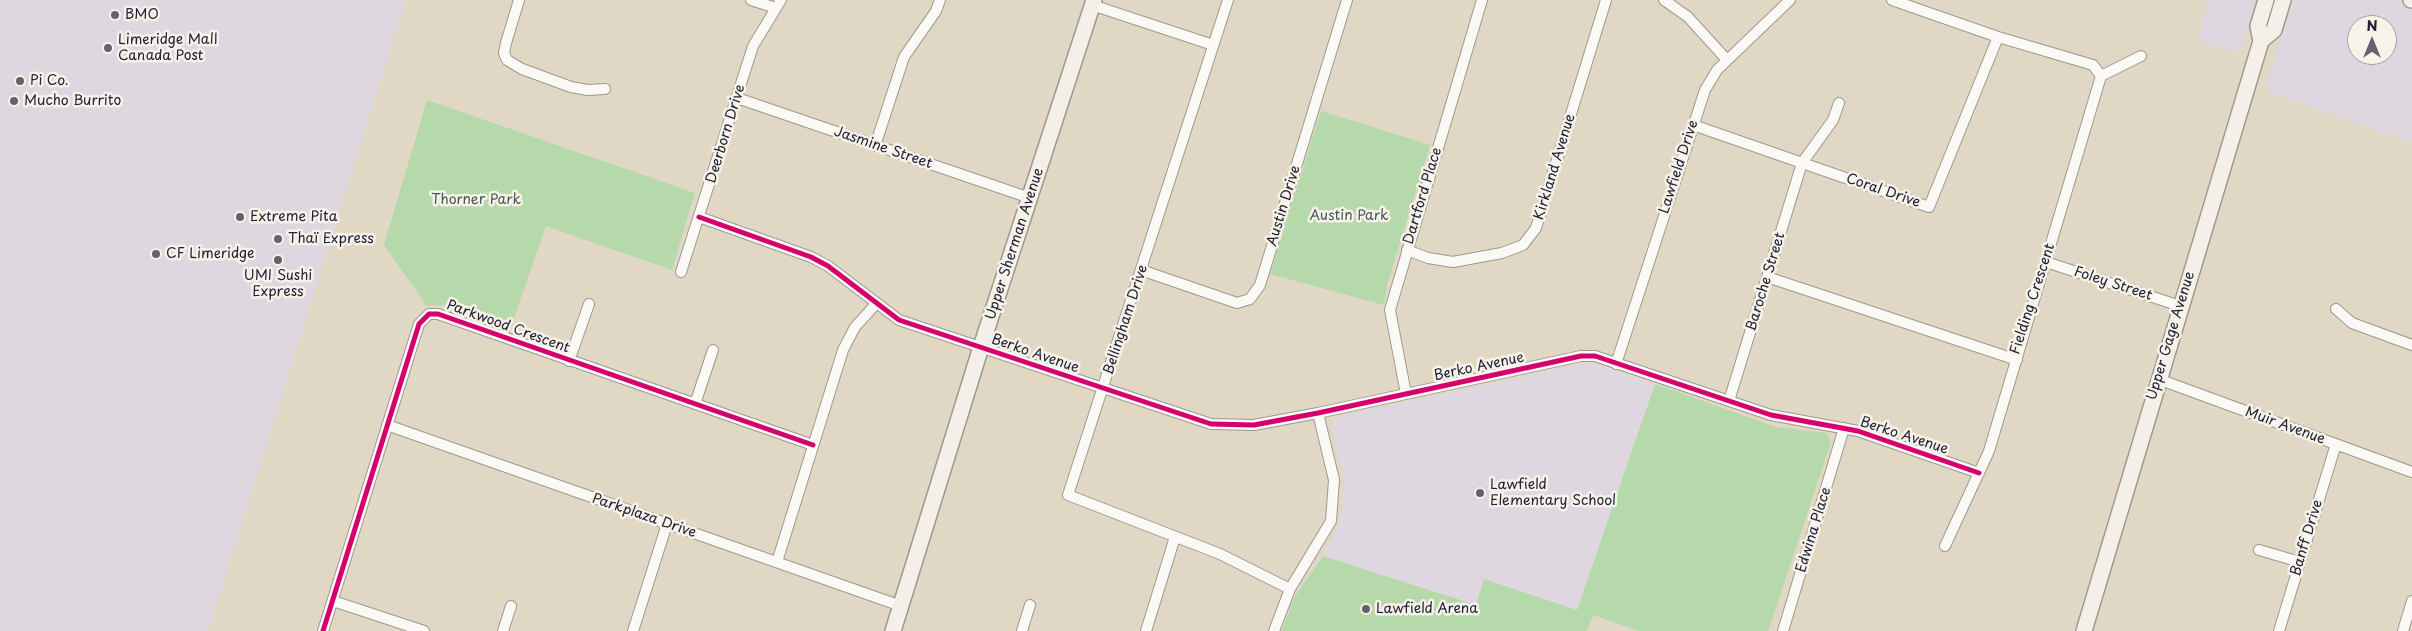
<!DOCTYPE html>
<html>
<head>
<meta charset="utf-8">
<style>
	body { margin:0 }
	#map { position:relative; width:2412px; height:631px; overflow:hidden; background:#e0d8c4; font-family:"Playpen Sans",sans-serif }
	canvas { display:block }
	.north { position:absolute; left:2347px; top:15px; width:50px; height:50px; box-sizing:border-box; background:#f7f3e8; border:1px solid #a29fa3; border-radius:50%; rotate:0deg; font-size:14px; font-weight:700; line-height:20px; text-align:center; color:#22223b }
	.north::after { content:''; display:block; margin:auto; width:18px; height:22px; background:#64626b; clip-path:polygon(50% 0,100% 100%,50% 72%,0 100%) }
</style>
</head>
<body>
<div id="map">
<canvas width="2412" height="631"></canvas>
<div class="north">N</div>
</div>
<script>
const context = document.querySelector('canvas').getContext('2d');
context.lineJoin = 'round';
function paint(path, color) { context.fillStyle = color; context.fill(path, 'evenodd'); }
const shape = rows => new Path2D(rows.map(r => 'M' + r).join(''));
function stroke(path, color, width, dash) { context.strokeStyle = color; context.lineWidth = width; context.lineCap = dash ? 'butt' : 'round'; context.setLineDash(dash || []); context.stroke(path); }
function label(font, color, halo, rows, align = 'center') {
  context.font = font + ' "Playpen Sans",sans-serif'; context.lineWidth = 5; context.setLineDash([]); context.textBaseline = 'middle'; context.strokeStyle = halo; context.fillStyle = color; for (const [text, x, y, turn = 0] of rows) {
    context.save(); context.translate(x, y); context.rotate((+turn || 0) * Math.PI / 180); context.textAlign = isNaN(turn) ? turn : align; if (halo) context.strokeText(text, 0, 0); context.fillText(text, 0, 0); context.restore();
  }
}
paint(shape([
	[0,0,406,0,208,631,0,631],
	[2209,0,2256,0,2240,54,2197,40],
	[2293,0,2394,0,2412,7,2412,143,2265,90],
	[2357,25,2387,25,2387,55,2357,55],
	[1588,362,1655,384,1577,611,1485,580,1476,605,1323,556,1332,541,1343,509,1343,476,1332,426,1337,417]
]), '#ded7e0');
paint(shape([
	[427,100,695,193,672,270,546,226,510,329,445,305,427,306,384,245],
	[1321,111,1430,145,1387,285,1384,305,1270,274],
	[1655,384,1776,427,1827,433,1831,442,1768,631,1639,631,1593,615,1587,631,1282,631,1294,598,1323,556,1476,605,1484,579,1577,610]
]), '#b5d9aa');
const minor = shape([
	[519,0,506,43,504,53,507,60,522,69,571,87,588,90,605,89],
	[751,0,776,8],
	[1228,0,1068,495,1220,554,1290,589],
	[1664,0,1688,17,1727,60],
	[1892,0,1998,37,2093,65,2101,76,1989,451,1945,546],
	[1092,5,1213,45],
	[2101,76,2141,56],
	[737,98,1030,198],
	[1693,125,1929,207,1998,37],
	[875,146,904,57,936,11,940,0],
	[699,217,811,257,828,266,899,320,1211,424,1254,425,1318,413,1581,356,1595,356,1771,415,1858,431,1979,473],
	[1407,250,1428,258,1453,262,1502,253,1523,245,1536,228,1606,0],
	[2046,262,2180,306],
	[1141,270,1237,303,1250,299,1260,285,1347,0],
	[681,272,753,46,781,0],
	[1767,277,2017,360],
	[2336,309,2352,323,2412,345],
	[569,361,589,304],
	[1616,364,1705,90,1717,70,1790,0],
	[2158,379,2412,472],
	[1406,394,1390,310,1482,0],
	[1729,401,1802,163,1833,120,1839,103],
	[695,404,713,350],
	[387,425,901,606],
	[2259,550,2300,562],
	[777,562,843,350,855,327,876,304],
	[333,601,424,631],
	[323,631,419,324,429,314,438,314,813,445],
	[503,631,511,606],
	[633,631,667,524],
	[1022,631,1030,605],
	[1146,631,1175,537],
	[1274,631,1290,589,1331,521,1334,480,1318,413],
	[1783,631,1844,428],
	[2279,631,2336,444],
	[2403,631,2412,601]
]);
const secondary = shape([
	[2411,0,2412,0],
	[2261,41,2274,30,2283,0],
	[893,631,981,347,1094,0],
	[2084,631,2261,41,2258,26,2266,0]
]);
stroke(minor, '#9d9990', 12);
stroke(secondary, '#9d9990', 18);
stroke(minor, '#faf9f6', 10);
stroke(secondary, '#f4f0e9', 15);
stroke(shape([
	[699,217,811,257,828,266,899,320,1211,424,1254,425,1318,413,1581,356,1595,356,1771,415,1858,431,1979,473],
	[323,631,419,324,429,314,438,314,813,445]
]), '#d6006c', 5);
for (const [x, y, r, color] of [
	[115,15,5,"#64626b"],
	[108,48,5,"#64626b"],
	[20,81,5,"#64626b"],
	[14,101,5,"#64626b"],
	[240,217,5,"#64626b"],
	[278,239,5,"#64626b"],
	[156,254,5,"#64626b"],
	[278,260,5,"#64626b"],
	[1480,493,5,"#64626b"],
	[1366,609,5,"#64626b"]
]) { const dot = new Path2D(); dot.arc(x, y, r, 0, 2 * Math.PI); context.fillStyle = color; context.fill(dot); stroke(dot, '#f7f3e8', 2); }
label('14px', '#22223b', '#f7f3e8', [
	["BMO",125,15],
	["Limeridge Mall",118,40],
	["Canada Post",118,56],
	["Pi Co.",30,81],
	["Mucho Burrito",24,101],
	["Extreme Pita",250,217],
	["Thaï Express",288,239],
	["CF Limeridge",166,254],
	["UMI Sushi",278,276,"center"],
	["Express",278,292,"center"],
	["Lawfield",1490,485],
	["Elementary School",1490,501],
	["Lawfield Arena",1376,609]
], 'left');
label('14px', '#22223b', '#f7f3e8', [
	["Deerborn Drive",726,134,-73],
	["Jasmine Street",883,148,19],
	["Kirkland Avenue",1555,167,-73],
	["Lawfield Drive",1679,167,-72],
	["Coral Drive",1883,191,19],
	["Dartford Place",1423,196,-73],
	["Austin Drive",1284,206,-73],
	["Upper Sherman Avenue",1015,244,-72],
	["Baroche Street",1766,282,-73],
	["Foley Street",2113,284,18],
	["Fielding Crescent",2033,299,-72],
	["Bellingham Drive",1126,320,-72],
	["Parkwood Crescent",508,327,20],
	["Upper Gage Avenue",2171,336,-73],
	["Berko Avenue",1035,354,19],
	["Berko Avenue",1479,367,-12],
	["Muir Avenue",2285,426,20],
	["Berko Avenue",1904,436,18],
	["Parkplaza Drive",644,516,19],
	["Edwina Place",1814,530,-73],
	["Banff Drive",2307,538,-73]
]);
label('14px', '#445956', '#f7f3e8', [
	["Thorner Park",476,200],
	["Austin Park",1349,216]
]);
</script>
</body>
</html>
